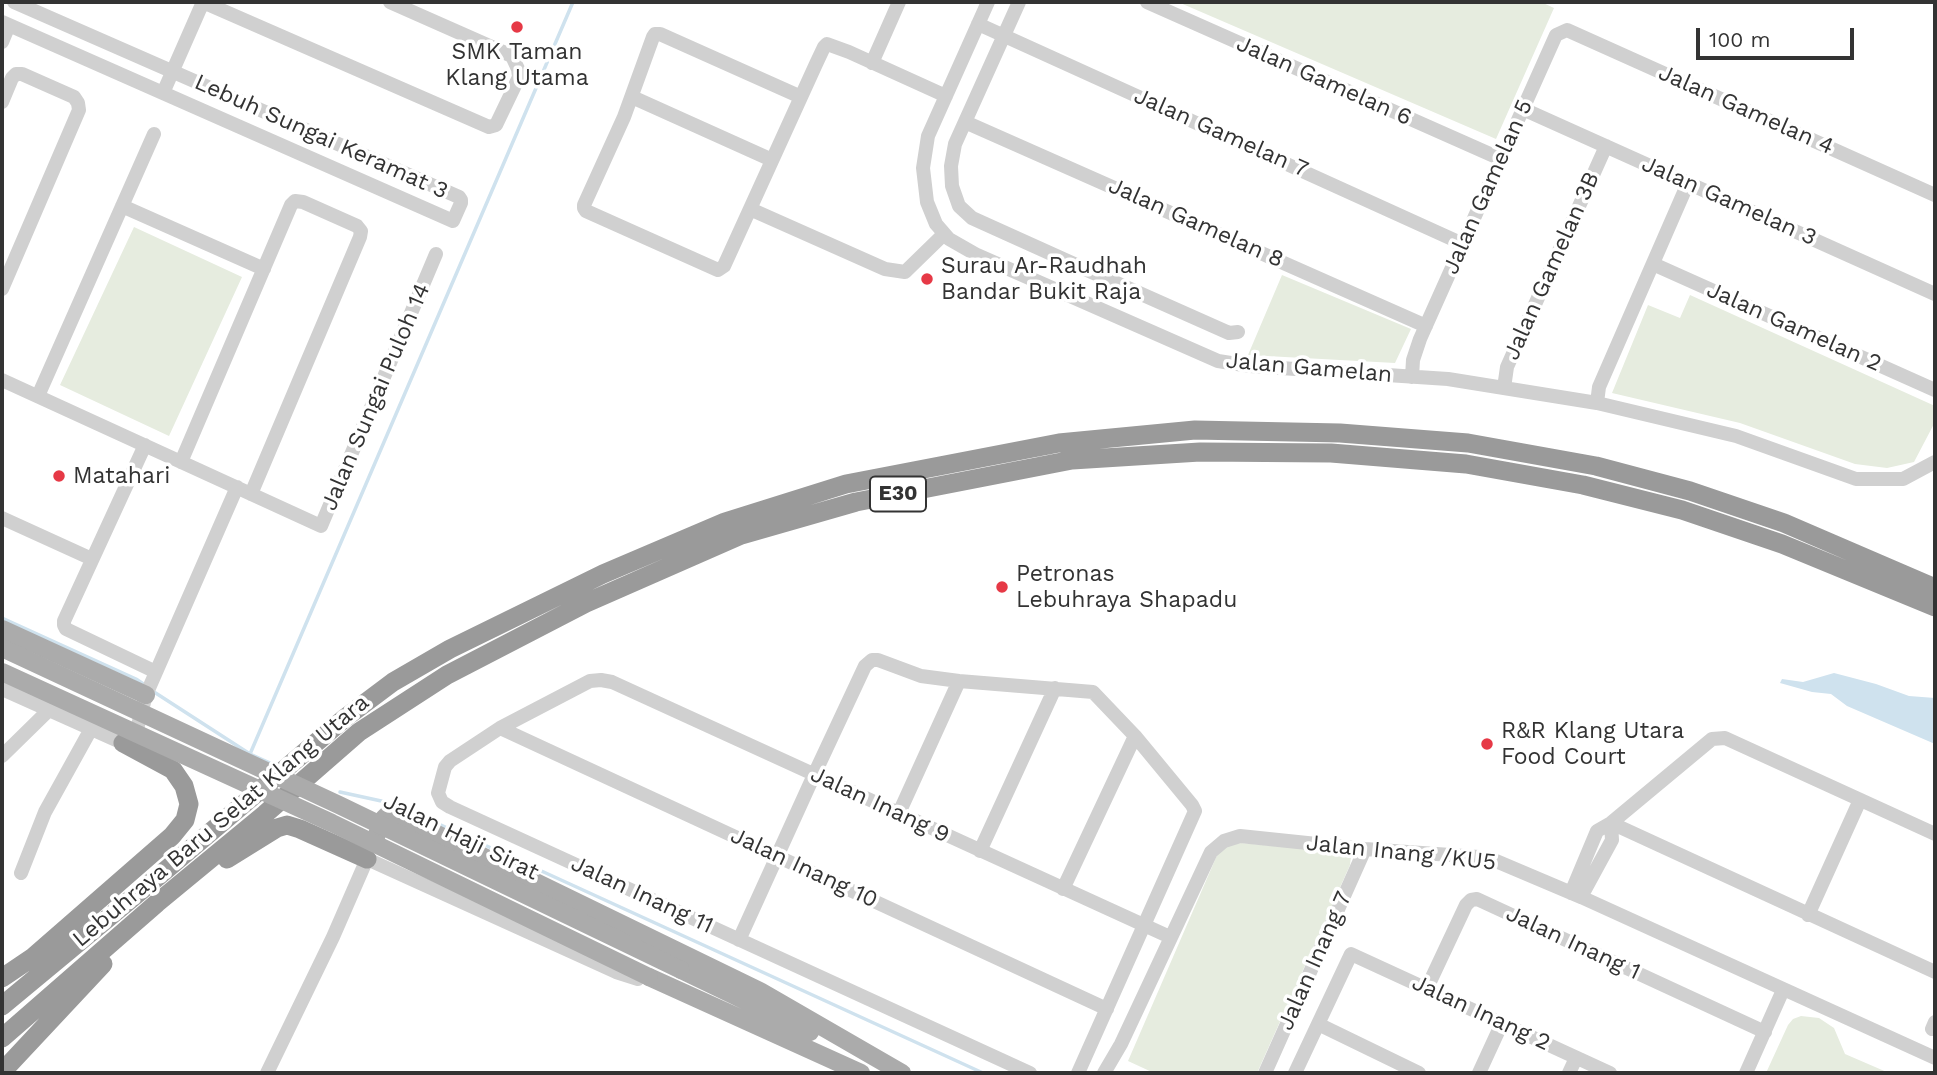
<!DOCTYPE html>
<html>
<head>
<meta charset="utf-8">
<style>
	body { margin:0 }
	#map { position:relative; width:1937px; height:1075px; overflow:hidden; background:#fff; font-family:"Work Sans",sans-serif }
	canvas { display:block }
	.frame { position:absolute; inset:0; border:4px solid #333; pointer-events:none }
	.scale { position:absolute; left:1696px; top:28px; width:158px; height:32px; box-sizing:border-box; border:4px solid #333; border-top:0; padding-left:9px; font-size:21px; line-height:24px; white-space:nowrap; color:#333; -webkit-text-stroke:5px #fff; paint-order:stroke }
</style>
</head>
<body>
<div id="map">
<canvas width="1937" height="1075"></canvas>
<div class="frame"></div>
<div class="scale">100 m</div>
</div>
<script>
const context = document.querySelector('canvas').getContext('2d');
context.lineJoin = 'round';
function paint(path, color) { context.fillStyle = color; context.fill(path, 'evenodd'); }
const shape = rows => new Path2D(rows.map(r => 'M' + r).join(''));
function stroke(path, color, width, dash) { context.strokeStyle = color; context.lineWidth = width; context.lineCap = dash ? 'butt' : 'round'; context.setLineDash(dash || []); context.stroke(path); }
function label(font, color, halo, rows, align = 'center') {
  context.font = font + ' "Work Sans",sans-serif'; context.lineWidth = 7; context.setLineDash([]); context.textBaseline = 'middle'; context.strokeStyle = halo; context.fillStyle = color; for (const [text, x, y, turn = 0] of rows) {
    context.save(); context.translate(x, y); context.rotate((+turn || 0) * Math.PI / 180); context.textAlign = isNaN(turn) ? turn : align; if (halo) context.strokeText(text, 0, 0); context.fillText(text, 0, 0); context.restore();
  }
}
paint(shape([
	[1178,2,1541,2,1554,8,1496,139],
	[134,227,242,277,169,436,60,385],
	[1282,275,1411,329,1395,363,1248,355],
	[1690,295,1935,406,1935,422,1914,462,1887,468,1855,464,1740,423,1612,393,1648,305,1680,318],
	[1241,843,1341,852,1351,857,1350,865,1257,1073,1154,1073,1128,1061,1218,853,1228,845],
	[1801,1016,1819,1018,1834,1028,1845,1054,1889,1073,1766,1073,1788,1025,1793,1019]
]), '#e6ecdf');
paint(shape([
	[1834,673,1876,684,1909,696,1935,698,1935,744,1847,706,1831,694,1812,692,1780,683,1782,679,1803,682]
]), '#cfe2ee');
stroke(shape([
	[2,618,136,679,145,685],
	[151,690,250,754,573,2],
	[250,754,270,763],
	[340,792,395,804,983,1073]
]), '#cfe2ee', 3.5);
stroke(shape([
	[203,2,489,127,496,125,519,77,518,69,512,56,390,2],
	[988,2,928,136,923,168,927,202,936,224,949,239,977,255,1218,361,1250,366,1448,379,1597,403,1736,436,1856,479,1903,479,1935,462],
	[1019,2,955,144,951,166,952,186,959,206,972,218,1085,269,1229,333,1238,332],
	[1147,2,1501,159],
	[2,22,453,221,461,203,461,200,459,197,14,2],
	[978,24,1463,244],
	[2,42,9,25],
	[872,63,899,2],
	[163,93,203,2],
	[632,97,772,160],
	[801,97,660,34,655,34,653,37,624,117,584,205,584,208,586,211,718,270,724,266,816,64,824,47,827,44,849,52,946,96],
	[2,102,12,78,16,74,22,74,74,97,78,103,79,110,2,289],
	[1523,109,1935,294],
	[965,122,1426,326],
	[122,206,264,269],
	[750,209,885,269,905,272,944,234],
	[1653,264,1935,390],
	[1412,377,1413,360,1420,339,1556,35,1567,30,1935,195],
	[2,380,321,526,436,254],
	[1504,388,1507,367,1606,146],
	[38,396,154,134],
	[1597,403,1599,387,1688,183],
	[145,445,64,621,64,625,66,629,156,672],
	[181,462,291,205,295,201,303,202,357,226,361,231,360,237,251,494],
	[2,518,92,559],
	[2,689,123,743,131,738,137,729,146,695,237,487],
	[500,728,1107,1009],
	[2,756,50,709],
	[899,813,959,681],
	[1611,823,1935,972],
	[980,851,1055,688],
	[21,873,45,812,91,729],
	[1063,889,1135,736],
	[1571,893,1597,831,1611,823,1712,739,1725,738,1935,834],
	[1581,897,1612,840,1611,823],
	[1808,915,1860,800],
	[739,940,814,775,865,666,872,660,878,660,921,676,959,681,1093,692,1135,736,1192,805,1195,811,1078,1073],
	[1427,988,1466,905,1471,900,1477,899,1765,1032],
	[1318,1024,1419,1073],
	[1932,1029,1935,1022],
	[267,1073,333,937,367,859,616,972,638,979],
	[1030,1073,450,807,442,802,438,793,445,767,450,761,500,728,590,681,601,680,612,682,1170,937],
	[1104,1073,1121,1044,1211,852,1224,841,1240,836,1365,849,1479,857,1496,861,1581,897,1935,1058],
	[1265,1073,1365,849],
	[1295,1073,1351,954,1610,1073],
	[1479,1073,1502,1023],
	[1569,1073,1576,1058],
	[1746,1073,1783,990]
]), '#d0d0d0', 14);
stroke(shape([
	[2,629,146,695],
	[375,839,384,818,388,814,396,814,760,991,902,1073],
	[681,970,810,1032],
	[649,977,861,1073]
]), '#ababab', 18);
stroke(shape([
	[227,859,277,828,287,825,300,829,367,859],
	[31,959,172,836,185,820,189,804,184,786,173,770,123,743],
	[2,978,39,953],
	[2,1006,160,875,345,718,393,682,450,649,603,574,725,522,846,484,1059,443,1195,430,1340,433,1468,443,1596,466,1690,491,1784,523,1935,588],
	[2,1038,157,903,265,814,359,732,447,675,586,603,741,535,856,502,1072,460,1200,452,1331,453,1466,464,1583,485,1682,510,1782,544,1935,607],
	[2,1072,103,964]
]), '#9a9a9a', 19);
stroke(shape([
	[2,648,339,805,681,970],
	[2,672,332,823,649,977]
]), '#ababab', 18);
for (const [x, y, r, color] of [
	[517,27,7,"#e63946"],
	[927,279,7,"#e63946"],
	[59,476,7,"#e63946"],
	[1002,587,7,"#e63946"],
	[1487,744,7,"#e63946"]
]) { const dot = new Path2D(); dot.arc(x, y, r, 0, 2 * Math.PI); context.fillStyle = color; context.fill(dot); stroke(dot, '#fff', 2.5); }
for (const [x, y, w] of [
	[898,494,56]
]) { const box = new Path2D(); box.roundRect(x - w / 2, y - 17.5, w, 35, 5); context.fillStyle = '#fff'; context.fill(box); stroke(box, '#333', 2); }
label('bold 21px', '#333', null, [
	["E30",898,494]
]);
label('23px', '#333', '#fff', [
	["SMK Taman",517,52,"center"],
	["Klang Utama",517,78,"center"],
	["Surau Ar-Raudhah",941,266],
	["Bandar Bukit Raja",941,292],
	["Matahari",73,476],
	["Petronas",1016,574],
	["Lebuhraya Shapadu",1016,600],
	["R&R Klang Utara",1501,731],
	["Food Court",1501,757]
], 'left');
label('23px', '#333', '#fff', [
	["Jalan Gamelan 6",1324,81,24],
	["Jalan Gamelan 4",1746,110,24],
	["Jalan Gamelan 7",1221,133,24],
	["Lebuh Sungai Keramat 3",321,137,24],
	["Jalan Gamelan 5",1488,187,-66],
	["Jalan Gamelan 3",1729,201,24],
	["Jalan Gamelan 8",1196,223,24],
	["Jalan Gamelan 3B",1552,266,-66],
	["Jalan Gamelan 2",1794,327,24],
	["Jalan Gamelan",1309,368,5],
	["Jalan Sungai Puloh 14",376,397,-67],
	["Jalan Inang 9",880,805,25],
	["Lebuhraya Baru Selat Klang Utara",221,821,-40],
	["Jalan Haji Sirat",461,837,26],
	["Jalan Inang /KU5",1401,853,6],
	["Jalan Inang 10",804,868,25],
	["Jalan Inang 11",642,895,25],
	["Jalan Inang 1",1573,943,25],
	["Jalan Inang 7",1315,961,-66],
	["Jalan Inang 2",1481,1013,25]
]);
</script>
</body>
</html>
